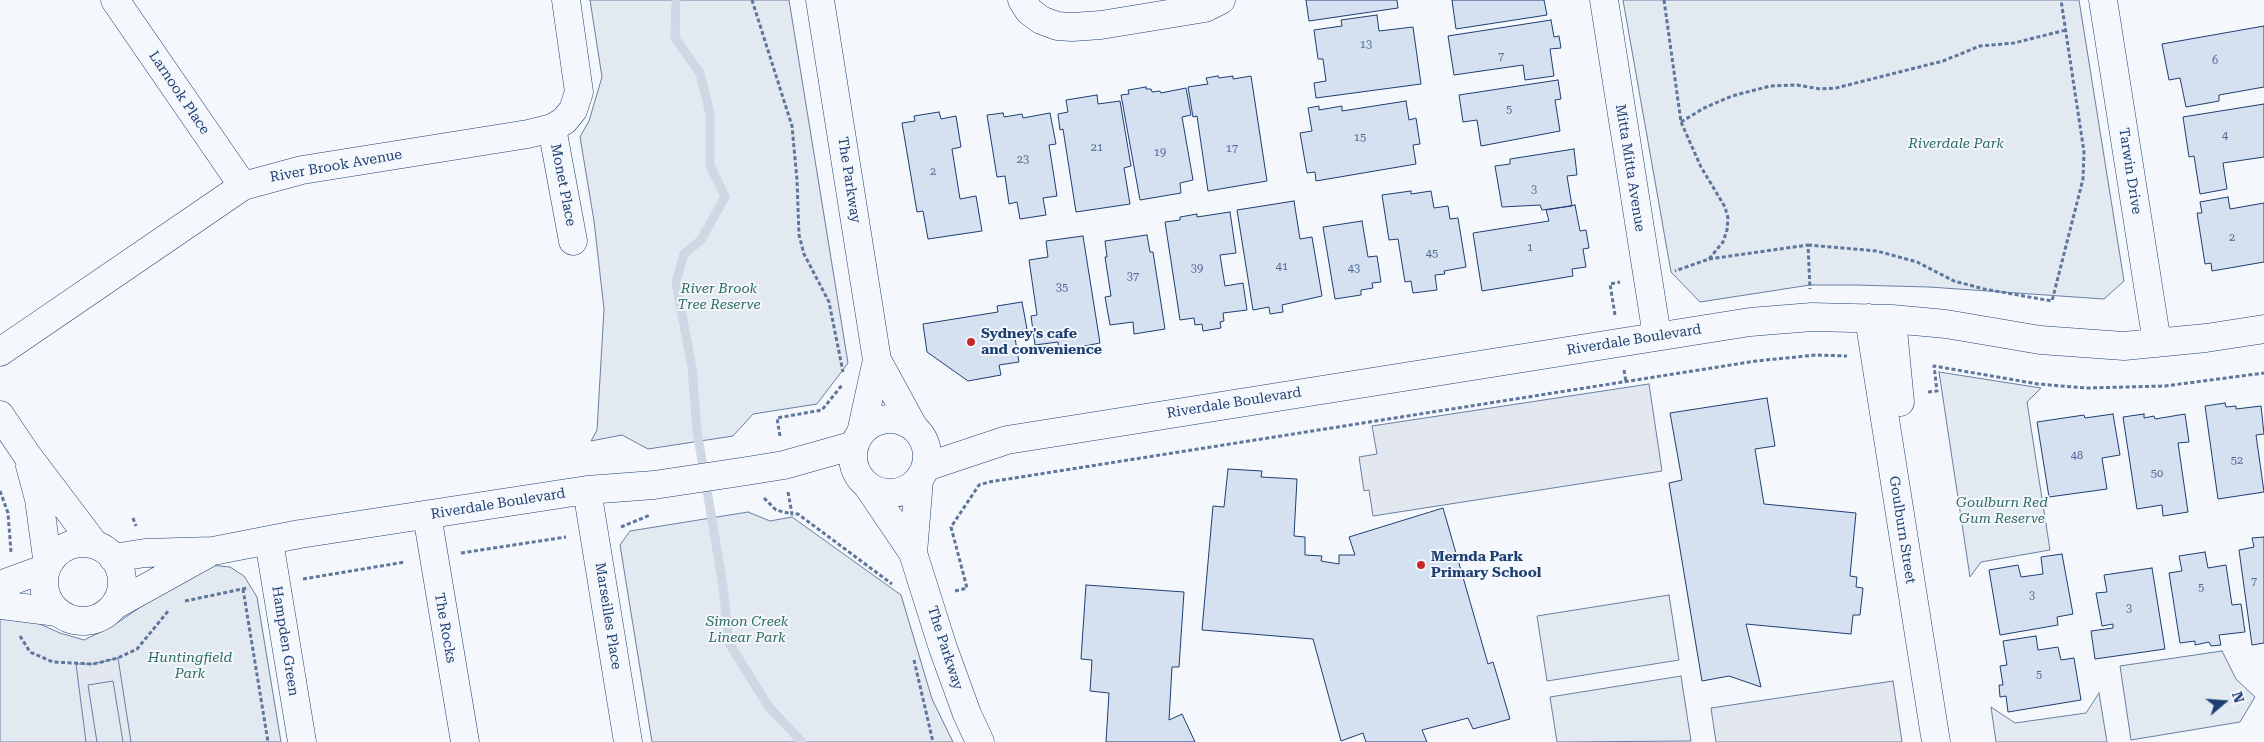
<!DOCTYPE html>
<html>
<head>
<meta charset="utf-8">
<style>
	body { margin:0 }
	#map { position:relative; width:2264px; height:742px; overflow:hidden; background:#f4f7fb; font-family:"Roboto Serif",serif }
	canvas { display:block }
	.north { position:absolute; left:2199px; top:677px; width:50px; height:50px; -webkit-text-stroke:4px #f4f7fb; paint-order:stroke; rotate:72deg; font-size:14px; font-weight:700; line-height:20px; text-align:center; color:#1d3f73 }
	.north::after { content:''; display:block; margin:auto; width:18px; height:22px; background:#1d3f73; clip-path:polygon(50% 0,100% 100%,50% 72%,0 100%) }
</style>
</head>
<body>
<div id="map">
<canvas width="2264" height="742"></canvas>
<div class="north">N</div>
</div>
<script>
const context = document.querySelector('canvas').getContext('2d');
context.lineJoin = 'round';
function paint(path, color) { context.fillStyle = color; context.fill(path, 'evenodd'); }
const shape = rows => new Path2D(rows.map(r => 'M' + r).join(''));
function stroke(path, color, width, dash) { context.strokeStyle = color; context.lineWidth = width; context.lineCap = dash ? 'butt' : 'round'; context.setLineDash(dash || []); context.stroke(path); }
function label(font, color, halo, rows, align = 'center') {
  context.font = font + ' "Roboto Serif",serif'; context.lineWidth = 4; context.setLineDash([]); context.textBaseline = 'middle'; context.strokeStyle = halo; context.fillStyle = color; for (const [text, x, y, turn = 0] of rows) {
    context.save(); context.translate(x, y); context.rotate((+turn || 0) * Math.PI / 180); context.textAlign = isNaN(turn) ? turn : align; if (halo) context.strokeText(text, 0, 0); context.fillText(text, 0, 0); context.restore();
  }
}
const green = shape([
	[590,0,789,0,848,363,817,404,753,414,733,436,648,449,622,435,591,441,597,430,604,309,594,221,580,137,589,121,602,77,590,0],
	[1623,0,2079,0,2124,281,2104,299,1929,287,1854,285,1810,285,1700,302,1671,272,1623,0],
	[1939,372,2041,388,2027,402,2050,550,1981,562,1970,577,1939,372],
	[748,512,770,521,792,517,901,595,932,699,953,742,652,742,620,545,630,531,748,512],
	[210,565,230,567,244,576,257,597,281,742,0,742,0,615,33,621,60,633,84,640,111,627,182,579,210,565],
	[1669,595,1679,660,1547,681,1537,616,1669,595],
	[2222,651,2236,679,2255,697,2240,722,2131,740,2120,666,2222,651],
	[1681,676,1691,741,1557,742,1550,697,1681,676],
	[2099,693,2107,742,1996,742,1991,707,2015,723,2086,713,2099,693]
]);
paint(green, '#e3e9f0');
stroke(green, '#687fa3', 1);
const parking = shape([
	[1649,384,1662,471,1373,516,1369,490,1364,491,1359,457,1377,454,1372,426,1649,384],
	[118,658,131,742,123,742,113,681,88,685,97,742,86,742,76,664,93,664,118,658],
	[1893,681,1902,742,1716,742,1711,708,1893,681]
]);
paint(parking, '#e3e8f0');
stroke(parking, '#687fa3', 1);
stroke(shape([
	[676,0,675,38,700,73,710,114,710,165,725,197,701,240,684,254,676,282,692,368,697,431,723,586,729,643,769,707,802,742]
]), '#cfd7e4', 9);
const building = shape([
	[1306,0,1397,0,1398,8,1309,21,1306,0],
	[1452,0,1544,0,1547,15,1456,29,1452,0],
	[1377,15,1379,31,1413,27,1421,84,1316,98,1314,83,1326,81,1323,59,1318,59,1314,30,1342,26,1341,20,1377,15],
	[1551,20,1554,37,1559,36,1561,48,1550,49,1554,76,1525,80,1523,65,1454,75,1448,36,1551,20],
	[2264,26,2264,87,2219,95,2219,101,2186,107,2180,78,2169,80,2162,44,2264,26],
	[1218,76,1219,78,1233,76,1233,79,1251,76,1267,181,1208,191,1197,116,1193,117,1188,87,1208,84,1206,78,1218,76],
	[1558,80,1561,99,1555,100,1560,131,1481,146,1477,120,1463,122,1459,95,1558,80],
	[1146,87,1146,89,1151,89,1152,92,1160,91,1161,93,1186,88,1191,115,1182,117,1193,180,1180,183,1181,193,1140,200,1121,95,1129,94,1128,90,1146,87],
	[1097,95,1098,104,1120,101,1131,166,1124,168,1130,204,1076,212,1063,129,1060,130,1058,114,1068,112,1066,100,1097,95],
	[1406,101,1409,120,1416,118,1420,144,1413,145,1416,164,1316,181,1315,172,1307,173,1300,133,1312,131,1308,108,1319,106,1319,110,1342,106,1342,111,1406,101],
	[2264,104,2264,157,2223,163,2227,189,2200,194,2194,156,2189,157,2183,117,2264,104],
	[939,112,941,119,956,116,961,147,952,149,960,199,976,196,982,231,928,239,923,211,917,212,902,123,915,121,914,116,939,112],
	[1003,113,1004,117,1022,114,1023,118,1050,113,1056,144,1049,145,1057,196,1043,198,1046,215,1020,219,1017,202,1009,204,1005,176,997,177,987,115,1003,113],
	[1574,149,1577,175,1567,176,1572,206,1542,210,1540,205,1502,207,1495,166,1510,164,1510,159,1574,149],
	[1411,191,1411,194,1431,191,1434,208,1448,206,1450,219,1458,218,1466,267,1444,271,1445,274,1435,275,1437,290,1413,293,1411,281,1405,282,1398,239,1389,240,1382,195,1411,191],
	[2228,197,2230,209,2264,203,2264,262,2212,271,2211,263,2205,264,2197,213,2202,213,2200,202,2228,197],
	[1294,201,1300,239,1312,237,1322,296,1282,305,1283,312,1270,314,1269,307,1253,310,1237,210,1294,201],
	[1575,205,1580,231,1586,230,1589,248,1583,249,1586,267,1572,269,1573,276,1482,291,1473,233,1549,221,1546,210,1575,205],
	[1230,212,1236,253,1220,255,1225,286,1243,283,1247,310,1223,313,1224,321,1220,322,1221,328,1203,331,1202,324,1195,325,1194,318,1180,320,1165,222,1180,220,1180,217,1197,214,1197,217,1230,212],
	[1362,221,1368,257,1377,256,1381,282,1372,283,1373,288,1361,290,1361,295,1335,299,1323,227,1362,221],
	[1147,235,1150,252,1153,252,1165,329,1134,334,1133,322,1110,325,1105,297,1111,296,1105,257,1107,257,1105,241,1147,235],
	[1083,236,1100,343,1059,351,1058,342,1035,345,1031,316,1037,315,1029,260,1048,257,1046,241,1083,236],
	[1022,302,1027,329,1014,332,1019,362,999,365,1001,375,968,381,927,352,923,324,998,312,997,306,1022,302],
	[1767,398,1775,446,1755,449,1764,504,1856,513,1850,576,1857,577,1856,587,1863,588,1860,615,1853,615,1851,634,1746,624,1761,687,1729,676,1702,681,1669,483,1682,480,1670,413,1767,398],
	[2225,403,2226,407,2236,406,2236,409,2261,406,2264,434,2256,435,2264,492,2218,499,2205,406,2225,403],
	[2113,414,2120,455,2102,458,2107,489,2049,497,2037,422,2084,415,2085,418,2113,414],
	[2144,414,2144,418,2154,416,2155,419,2185,414,2189,442,2178,443,2188,512,2163,516,2162,505,2137,509,2123,417,2144,414],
	[1228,469,1262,471,1261,477,1297,479,1294,536,1305,537,1305,555,1322,556,1321,561,1339,564,1339,555,1355,555,1349,537,1443,508,1488,664,1493,662,1510,719,1473,729,1468,718,1422,730,1427,742,1366,742,1363,733,1341,741,1313,639,1202,630,1213,506,1224,507,1228,469],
	[2264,537,2264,643,2252,645,2239,550,2254,547,2252,538,2264,537],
	[2205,552,2208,568,2226,565,2232,605,2241,604,2245,632,2219,635,2221,645,2211,646,2209,642,2195,645,2195,641,2180,643,2169,573,2182,571,2179,556,2205,552],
	[2062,554,2073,614,2057,617,2058,625,2000,635,1989,570,2018,565,2021,577,2043,574,2041,557,2062,554],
	[2152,568,2165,649,2095,659,2091,631,2113,628,2113,624,2102,626,2096,593,2107,592,2104,575,2152,568],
	[1086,585,1184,592,1179,667,1172,667,1169,720,1182,714,1195,742,1106,742,1109,693,1090,691,1092,660,1081,659,1086,585],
	[2036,636,2038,650,2058,647,2061,660,2074,658,2081,700,2008,712,2006,696,2000,697,1999,685,2003,685,2000,666,2007,665,2003,641,2036,636]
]);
paint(building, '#d5e0f0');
stroke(building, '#1d3f73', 1);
const minor = shape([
	[115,0,243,186],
	[820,0,877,360,914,428],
	[1022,0,1029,11,1041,20,1057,26,1072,27,1101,25,1205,8,1221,0],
	[1604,0,1657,336],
	[2103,0,2157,343],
	[552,128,573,241],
	[1869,318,1936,742],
	[1892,319,1900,402],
	[0,352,243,186,302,170,528,134,552,128,564,121,573,110,579,92,566,0],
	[0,415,27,455,95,545],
	'853 456a37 37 0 1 1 74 0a37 37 0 1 1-74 0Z',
	[861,433,877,360],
	[30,466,39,499,48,565],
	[926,467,1007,440,1750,322,1812,317,1892,319,1946,324,2040,340,2124,346,2206,338,2264,329],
	[867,485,913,553,943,648,967,714,980,742],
	[587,490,628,742],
	[427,515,465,742],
	[269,541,302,742],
	'44 582a39 39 0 1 1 78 0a39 39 0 1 1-78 0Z',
	[913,553,919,480],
	[113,558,145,553,213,551,300,534,587,490,654,485,747,471,784,465,855,445],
	[0,585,44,569],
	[0,605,57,612],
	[115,605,207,554]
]);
stroke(minor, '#1d3f73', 29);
stroke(shape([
	[752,0,792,126,797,180,799,235,804,254,829,302,843,372],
	[1664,0,1681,122,1701,167,1725,207,1728,218,1727,230,1723,242,1709,259,1675,271],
	[1681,122,1704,108,1732,96,1770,86,1797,85,1820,89,1836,88,1943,61,1980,46,2014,43,2066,30],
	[1808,245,1877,251,1917,262,1954,281,1984,289,2052,301,2083,179,2084,152,2061,0],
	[1709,259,1808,245,1810,289],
	[1615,315,1610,284,1620,282],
	[1624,370,1626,382],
	[1928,392,1937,391,1934,366,2038,384,2086,388,2165,386,2264,373],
	[780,436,777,418,822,410,842,385],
	[0,491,8,513,11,552],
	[788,492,792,514,798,514,892,584],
	[764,498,776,510,792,514],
	[133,518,136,526],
	[621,527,650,515],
	[461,553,566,537],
	[303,579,405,562],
	[243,589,268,742],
	[955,591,967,588,951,527,979,485,989,482,1756,361,1816,355,1847,356],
	[185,601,247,588],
	[20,636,30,652,53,662,93,664,118,658,137,649,169,610],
	[914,660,933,742]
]), '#5e769c', 3, [4, 2.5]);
stroke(minor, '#f4f7fb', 28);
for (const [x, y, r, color] of [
	[971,342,5,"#c62828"],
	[1421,565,5,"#c62828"]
]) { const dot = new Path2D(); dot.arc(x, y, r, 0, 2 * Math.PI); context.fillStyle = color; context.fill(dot); stroke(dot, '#f4f7fb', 2); }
label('11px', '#4b6792', null, [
	["13",1366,45],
	["7",1501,57],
	["6",2215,61],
	["5",1509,110],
	["4",2225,136],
	["15",1360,138],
	["21",1097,148],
	["17",1232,149],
	["19",1160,153],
	["23",1023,160],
	["2",933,172],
	["3",1534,190],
	["2",2232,238],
	["1",1530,248],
	["45",1432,254],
	["41",1282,267],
	["39",1197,269],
	["43",1354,269],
	["37",1133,277],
	["35",1062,288],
	["48",2077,456],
	["52",2237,461],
	["50",2157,474],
	["7",2254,582],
	["5",2201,588],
	["3",2032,596],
	["3",2129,609],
	["5",2039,675]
]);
label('14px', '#1d3f73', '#f4f7fb', [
	["Larnook Place",179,93,56],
	["River Brook Avenue",336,166,-10],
	["Mitta Mitta Avenue",1630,168,81],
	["Tarwin Drive",2130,171,81],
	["The Parkway",849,180,81],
	["Monet Place",563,185,79],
	["Riverdale Boulevard",1634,340,-9],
	["Riverdale Boulevard",1234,403,-9],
	["Riverdale Boulevard",498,504,-9],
	["Goulburn Street",1902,530,81],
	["Marseilles Place",608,616,81],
	["The Rocks",445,628,80],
	["Hampden Green",285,641,81],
	["The Parkway",945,648,72]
]);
label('italic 14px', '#2c6c60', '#f4f7fb', [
	["Riverdale Park",1956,144],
	["River Brook",719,289],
	["Tree Reserve",719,305],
	["Goulburn Red",2002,503],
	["Gum Reserve",2002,519],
	["Simon Creek",747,622],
	["Linear Park",747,638],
	["Huntingfield",190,658],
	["Park",190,674]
]);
label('bold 14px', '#1d3f73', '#f4f7fb', [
	["Sydney's cafe",981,334],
	["and convenience",981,350],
	["Mernda Park",1431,557],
	["Primary School",1431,573]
], 'left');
</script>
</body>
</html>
